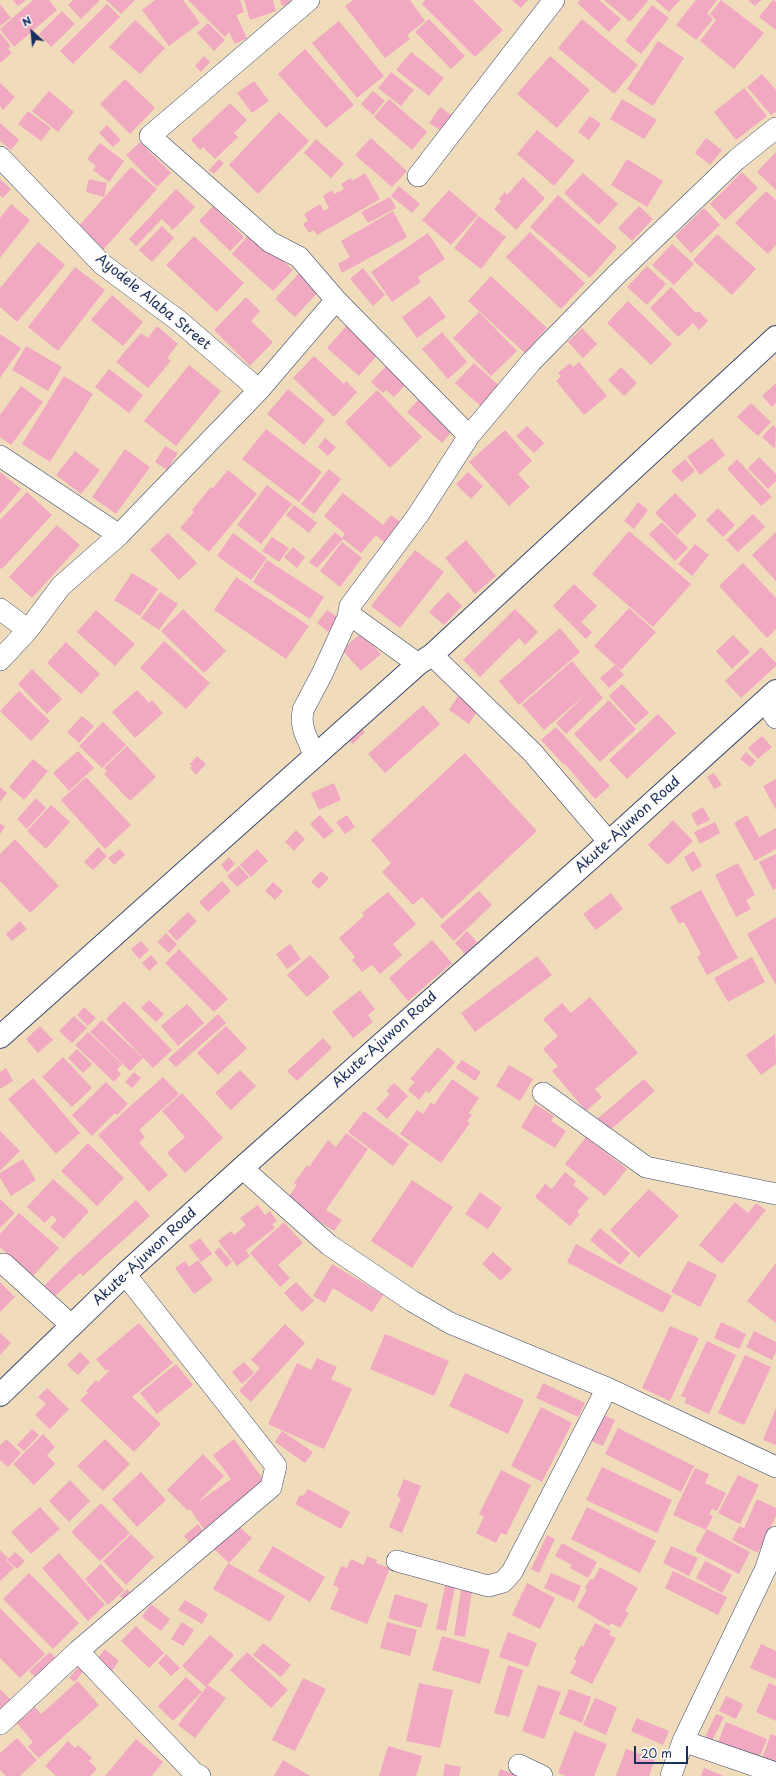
<!DOCTYPE html>
<html>
<head>
<meta charset="utf-8">
<style>
	body { margin:0 }
	#map { position:relative; width:776px; height:1776px; overflow:hidden; background:#f0dcbb; font-family:"Playpen Sans",sans-serif }
	canvas { display:block }
	.north { position:absolute; left:12px; top:12px; width:40px; height:40px; -webkit-text-stroke:3px #fdfcf7; paint-order:stroke; rotate:333deg; font-size:11px; font-weight:700; line-height:16px; text-align:center; color:#1b2f5e }
	.north::after { content:''; display:block; margin:auto; width:14px; height:18px; background:#1b2f5e; clip-path:polygon(50% 0,100% 100%,50% 72%,0 100%) }
	.scale { position:absolute; left:634px; top:1746px; width:54px; height:18px; box-sizing:border-box; border:2px solid #1b2f5e; border-top:0; padding-left:5px; font-size:12px; line-height:14px; white-space:nowrap; color:#1b2f5e; -webkit-text-stroke:3px #fdfcf7; paint-order:stroke }
</style>
</head>
<body>
<div id="map">
<canvas width="776" height="1776"></canvas>
<div class="north">N</div>
<div class="scale">20 m</div>
</div>
<script>
const context = document.querySelector('canvas').getContext('2d');
context.lineJoin = 'round';
function paint(path, color) { context.fillStyle = color; context.fill(path, 'evenodd'); }
const shape = rows => new Path2D(rows.map(r => 'M' + r).join(''));
function stroke(path, color, width, dash) { context.strokeStyle = color; context.lineWidth = width; context.lineCap = dash ? 'butt' : 'round'; context.setLineDash(dash || []); context.stroke(path); }
function label(font, color, halo, rows, align = 'center') {
  context.font = font + ' "Playpen Sans",sans-serif'; context.lineWidth = 4; context.setLineDash([]); context.textBaseline = 'middle'; context.strokeStyle = halo; context.fillStyle = color; for (const [text, x, y, turn = 0] of rows) {
    context.save(); context.translate(x, y); context.rotate((+turn || 0) * Math.PI / 180); context.textAlign = isNaN(turn) ? turn : align; if (halo) context.strokeText(text, 0, 0); context.fillText(text, 0, 0); context.restore();
  }
}
paint(shape([
	[13,0,26,0,18,6],
	[33,0,49,0,57,10,14,47,0,29],
	[73,0,100,0,81,19,68,5],
	[106,0,135,0,121,14],
	[155,0,183,0,200,23,169,46,142,10],
	[188,0,240,0,244,12,236,15,247,38,235,44,229,32,225,37],
	[244,0,273,0,276,11,250,20],
	[280,0,290,0,291,4,282,6],
	[353,0,410,0,425,21,407,35,410,39,385,58,345,6],
	[425,0,473,0,503,30,475,57,422,4],
	[512,0,528,0,521,8],
	[580,0,599,0,621,19,609,32,577,3],
	[604,0,647,0,648,1,630,22],
	[655,0,680,0,669,12],
	[696,0,717,0,707,13,713,19,696,40,676,25],
	[721,0,764,33,734,69,700,41,716,20,710,14],
	[748,0,761,0,755,6],
	[773,0,776,2,776,30,759,17],
	[0,4,11,18,0,26],
	[107,4,120,17,73,64,60,51],
	[652,5,669,18,641,54,625,41],
	[62,11,75,24,51,47,39,34],
	[429,19,465,56,451,69,415,32],
	[582,19,638,65,614,94,558,48],
	[135,20,165,48,140,74,109,47],
	[339,21,384,76,357,98,312,43],
	[208,23,225,40,214,51,197,33],
	[0,33,11,46,8,49,12,53,0,63],
	[658,41,684,58,653,106,627,89],
	[305,49,354,105,326,128,278,74],
	[411,52,444,78,429,96,396,70],
	[204,56,210,62,201,72,195,66],
	[550,56,590,90,557,128,517,94],
	[391,72,414,90,401,106,378,88],
	[762,74,776,90,776,111,771,115,747,87],
	[125,79,155,108,130,134,100,104],
	[254,81,269,101,252,113,237,93],
	[0,83,15,97,3,110,0,106],
	[744,88,767,116,736,140,714,112],
	[49,91,74,112,58,132,32,111],
	[373,91,385,101,373,115,361,104],
	[389,99,427,132,412,150,374,117],
	[622,99,657,120,644,139,610,119],
	[230,103,247,120,234,133,238,137,215,159,203,147,200,150,191,140],
	[440,107,453,116,442,131,429,123],
	[28,111,51,128,41,141,18,124],
	[279,112,309,141,258,194,229,165],
	[590,116,601,124,589,140,578,132],
	[0,123,19,140,11,150,0,141],
	[107,125,121,140,113,147,99,133],
	[537,130,575,161,554,186,517,154],
	[371,138,407,171,392,187,355,155],
	[706,138,722,150,710,165,695,153],
	[316,139,344,164,331,178,304,153],
	[140,142,171,173,157,187,126,155],
	[100,143,124,161,109,182,93,170,96,166,87,159],
	[776,152,776,190,757,172],
	[219,159,224,163,214,174,209,170],
	[627,159,663,181,647,207,611,185],
	[131,167,157,189,103,250,78,227],
	[742,172,758,188,725,220,710,204],
	[365,173,380,199,317,235,314,230,309,233,303,224,308,221,304,214,320,204,324,211,329,208,323,196,332,190,334,194,344,189,341,184,351,178,352,181],
	[583,173,618,204,599,225,564,193],
	[523,177,545,198,516,230,494,209,501,201,499,199,505,192,507,195],
	[0,179,11,189,3,198,0,196],
	[89,179,107,183,104,197,86,192],
	[399,186,420,204,412,213,391,196],
	[176,189,195,207,173,230,162,219,136,246,129,239],
	[449,190,478,215,451,245,422,220],
	[766,191,776,200,776,245,768,254,735,223],
	[558,195,617,247,590,278,530,227],
	[390,197,396,208,368,223,361,212],
	[11,204,30,220,0,258,0,218],
	[213,206,244,237,230,251,199,221],
	[639,206,653,219,632,241,618,228],
	[704,208,720,225,691,253,675,236],
	[393,211,407,237,342,273,338,264,350,257,341,241],
	[479,216,506,237,481,269,454,248],
	[162,226,174,238,152,262,139,250],
	[251,232,293,270,273,291,232,254],
	[530,232,585,283,561,309,506,257],
	[428,233,445,259,418,277,421,282,392,302,371,272],
	[717,234,756,269,732,295,693,260],
	[194,236,244,283,217,312,166,265],
	[38,242,65,265,17,322,0,307,0,288],
	[672,244,694,264,674,285,652,265],
	[647,266,666,284,647,305,627,287],
	[75,267,105,290,58,351,28,327],
	[363,268,385,295,373,306,350,279],
	[303,269,322,288,295,317,275,299],
	[491,276,547,328,525,353,468,301],
	[671,287,696,313,699,311,708,321,699,330,693,323,678,337,650,308],
	[112,295,143,322,123,346,91,320],
	[430,296,446,317,417,338,402,317],
	[246,297,260,311,251,321,273,342,250,366,214,330],
	[628,301,672,344,651,365,607,323],
	[479,312,517,351,491,376,453,338],
	[349,323,381,351,359,376,327,348],
	[157,326,178,344,167,358,171,361,148,388,116,362,141,333,148,338],
	[582,328,597,344,583,358,568,342],
	[442,332,467,362,448,379,422,349],
	[0,334,21,348,0,378],
	[26,346,62,367,48,391,12,370],
	[314,356,344,384,346,381,357,392,334,417,293,378],
	[579,362,607,396,584,415,556,381,561,376,558,373,570,363,573,367],
	[474,363,505,391,486,411,455,383],
	[189,365,221,391,176,446,144,421],
	[386,366,405,385,394,397,386,390,383,393,371,382],
	[621,367,637,383,624,396,608,380],
	[109,369,143,395,129,413,95,387],
	[64,376,93,394,50,462,22,444],
	[776,383,776,403,772,407,762,396],
	[21,386,43,402,11,445,0,437,0,415],
	[288,389,325,420,304,445,267,414],
	[377,390,422,437,390,468,345,422],
	[421,397,454,429,442,443,407,412],
	[751,403,771,422,758,436,737,417],
	[773,425,776,428,775,449,762,437],
	[527,426,544,443,534,453,516,436],
	[266,429,322,472,299,502,242,459],
	[505,430,532,461,518,474,530,487,509,506,469,462],
	[325,438,336,447,328,456,318,447],
	[712,438,725,455,700,475,687,457],
	[165,446,178,453,167,470,155,462],
	[125,449,150,467,116,514,92,497],
	[75,451,100,470,81,494,56,475],
	[759,457,776,474,776,481,768,489,748,468],
	[685,459,695,471,682,482,671,471],
	[737,459,772,497,761,506,727,469],
	[329,469,341,479,314,514,301,504],
	[228,470,257,494,209,552,180,528,194,512,192,510,211,487,213,488],
	[0,472,21,489,0,514],
	[468,472,483,486,471,499,456,484],
	[267,485,292,504,261,544,237,525],
	[27,492,52,515,2,569,0,568,0,520],
	[343,493,383,525,391,515,402,523,385,543,376,535,361,553,342,538,345,534,324,516],
	[675,493,697,515,677,535,655,513],
	[638,502,648,510,634,529,624,521],
	[294,505,317,523,309,533,286,515],
	[718,508,735,525,723,537,706,520],
	[753,514,765,527,738,552,726,540],
	[662,522,688,548,675,561,649,534],
	[57,525,80,545,32,598,9,577],
	[629,531,691,584,653,627,592,574],
	[335,532,343,539,317,568,309,562],
	[776,532,776,581,752,555],
	[168,533,197,563,179,580,150,550],
	[233,533,267,558,251,580,217,556],
	[272,537,289,548,279,562,262,551],
	[466,540,496,576,475,594,445,558],
	[342,542,362,558,340,587,320,571],
	[695,544,709,555,692,576,678,564],
	[293,547,305,557,297,568,284,557],
	[415,550,444,572,400,628,371,606],
	[267,560,324,597,310,619,253,582],
	[743,563,776,598,776,629,767,638,719,586],
	[132,573,158,589,140,616,114,600],
	[236,577,309,626,286,659,214,610],
	[574,584,597,606,581,622,592,632,586,639,553,606],
	[160,592,178,604,159,630,141,618],
	[448,592,462,606,444,625,429,612],
	[629,608,656,632,621,670,594,646],
	[183,609,226,651,204,673,161,631],
	[515,609,538,632,525,645,519,638,480,677,463,660],
	[96,610,135,644,115,666,77,632],
	[327,610,339,618,328,632,317,623],
	[560,628,580,652,519,705,499,681],
	[361,633,381,654,361,671,342,650],
	[733,635,750,652,732,669,716,651],
	[164,641,210,683,186,709,140,668],
	[66,642,100,674,81,694,47,663],
	[761,647,776,663,776,666,741,698,725,681],
	[572,661,603,698,566,734,556,723,586,694,544,730,522,705],
	[615,665,624,675,609,688,600,678],
	[32,669,62,699,47,714,18,684],
	[622,684,649,713,635,725,609,696],
	[137,690,149,703,152,700,163,713,135,738,112,712],
	[19,691,50,721,31,741,0,711],
	[458,696,478,710,469,724,449,710],
	[609,700,636,729,600,762,574,734],
	[423,705,440,724,385,773,368,754],
	[658,714,676,733,627,779,609,760],
	[82,716,94,726,79,743,67,732],
	[103,722,126,745,102,768,79,746],
	[356,724,365,732,353,744,344,736],
	[556,727,610,786,595,799,565,764,564,765,541,740],
	[762,736,772,747,758,759,748,748],
	[127,746,156,777,130,801,104,774,107,771,104,768],
	[78,751,94,768,69,791,53,773],
	[746,752,756,761,750,767,740,759],
	[465,753,537,831,442,919,422,897,413,905,382,872,391,863,371,840],
	[197,756,206,764,196,775,190,768,192,766,190,764],
	[33,759,48,771,24,800,9,787],
	[714,773,722,785,714,789,707,777],
	[86,777,131,825,105,849,61,800],
	[776,779,776,810,763,786],
	[334,783,341,800,319,810,311,793],
	[0,787,7,793,0,802],
	[36,798,46,808,27,829,17,819],
	[51,805,70,822,46,849,27,831],
	[703,807,710,820,697,826,691,814],
	[320,815,334,831,324,839,310,824],
	[347,815,355,827,345,834,336,822],
	[747,815,759,837,776,828,776,849,755,861,734,823],
	[673,820,693,841,668,865,648,845],
	[715,822,720,833,700,844,694,832],
	[0,823,5,827,0,834],
	[296,830,305,839,294,851,285,842],
	[15,839,59,886,30,913,0,881,0,854],
	[98,847,107,856,93,870,84,862],
	[120,849,125,855,114,865,108,858],
	[257,849,268,861,251,877,240,865],
	[694,851,702,866,692,872,684,857],
	[776,854,776,888,773,890,759,862],
	[229,857,235,864,227,872,221,865],
	[738,863,755,895,746,900,751,909,736,917,715,875],
	[239,866,249,877,237,887,227,876],
	[321,871,329,878,319,889,311,882],
	[222,881,231,891,208,912,199,902],
	[273,882,283,891,275,900,265,891],
	[701,890,738,958,707,975,697,957,701,954,684,922,679,924,670,907],
	[479,891,492,905,454,941,440,926],
	[388,892,416,924,393,944,402,955,380,974,372,965,362,972,352,960,355,957,339,938,364,916,362,913],
	[611,893,623,909,596,930,583,914],
	[188,912,197,921,177,941,168,931],
	[776,917,776,985,747,934],
	[20,921,27,929,12,941,6,934],
	[467,931,477,942,465,954,455,943],
	[166,933,177,944,169,953,157,942],
	[432,940,452,963,408,1001,389,978],
	[141,941,149,950,139,959,131,949],
	[290,944,301,959,287,969,276,954],
	[179,949,228,999,214,1012,165,963],
	[151,955,158,963,149,971,142,963],
	[310,955,330,977,307,997,287,975],
	[537,956,552,975,475,1032,461,1013],
	[752,957,765,982,728,1002,714,978],
	[360,990,375,1009,368,1015,373,1022,353,1038,332,1012],
	[590,997,638,1053,595,1089,602,1097,586,1111,552,1071,558,1066,543,1049,558,1036,543,1019,562,1003,571,1013],
	[149,1000,164,1014,156,1022,141,1008],
	[124,1001,172,1050,153,1068,106,1019],
	[187,1004,204,1023,178,1046,161,1026],
	[84,1007,96,1018,88,1026,77,1015],
	[218,1014,226,1023,176,1067,168,1059],
	[74,1016,87,1028,72,1043,59,1031],
	[102,1020,143,1058,130,1071,90,1032],
	[40,1026,53,1040,38,1053,26,1039],
	[226,1026,247,1048,218,1075,197,1053],
	[88,1032,122,1064,117,1070,121,1074,114,1082,75,1045],
	[775,1034,776,1064,761,1075,746,1055],
	[323,1038,332,1048,297,1081,287,1071],
	[438,1047,455,1062,429,1093,426,1091,419,1100,408,1090,415,1082,410,1079],
	[77,1049,92,1064,83,1073,68,1058],
	[63,1057,92,1088,72,1107,42,1077],
	[462,1060,481,1072,475,1081,456,1068],
	[509,1065,533,1079,520,1101,496,1086],
	[6,1068,13,1081,0,1089,0,1072],
	[240,1070,256,1086,231,1110,215,1093],
	[134,1072,141,1078,132,1088,125,1082],
	[163,1077,179,1094,139,1130,145,1137,139,1143,168,1175,149,1192,98,1135],
	[33,1078,80,1133,56,1154,8,1099],
	[452,1079,479,1098,469,1113,472,1115,467,1121,470,1123,441,1163,400,1134,417,1110,423,1114,431,1102,434,1105],
	[644,1079,655,1091,608,1132,597,1119],
	[106,1082,128,1104,117,1115,115,1113,92,1136,72,1115],
	[394,1083,408,1096,387,1119,376,1109,390,1094,386,1091],
	[182,1093,223,1138,185,1173,167,1153,185,1137,162,1111],
	[535,1104,554,1116,551,1121,566,1131,555,1148,521,1127],
	[364,1111,409,1144,393,1166,348,1132],
	[0,1131,20,1151,0,1171],
	[346,1133,368,1149,326,1210,342,1220,334,1231,286,1200,297,1185,294,1183,307,1165,309,1167,328,1140,336,1147],
	[586,1137,627,1169,605,1196,565,1164],
	[88,1143,124,1178,97,1206,61,1171],
	[23,1159,36,1180,11,1196,0,1178,0,1173],
	[565,1172,576,1181,573,1185,589,1198,577,1212,580,1214,570,1226,535,1197,545,1184,552,1189],
	[53,1179,89,1211,64,1239,50,1227,57,1220,52,1215,45,1223,27,1207],
	[412,1180,453,1207,412,1268,371,1241],
	[649,1189,679,1216,639,1258,610,1230],
	[480,1192,502,1208,488,1229,465,1214],
	[0,1199,15,1213,0,1228],
	[136,1200,150,1216,83,1276,80,1273,52,1299,42,1288,69,1261],
	[735,1202,748,1213,756,1203,766,1210,722,1264,699,1245],
	[258,1205,265,1215,270,1211,277,1221,272,1224,275,1228,246,1250,250,1256,237,1266,218,1241,231,1231,234,1235,246,1225,240,1218],
	[19,1213,59,1248,33,1276,0,1247,0,1234],
	[284,1222,303,1243,278,1265,290,1278,280,1287,250,1253],
	[600,1228,630,1253,620,1265,590,1240],
	[200,1238,212,1254,201,1262,189,1246],
	[576,1244,672,1296,663,1313,567,1262],
	[219,1247,232,1262,226,1267,214,1252],
	[493,1252,512,1269,501,1281,482,1264],
	[198,1260,213,1280,194,1294,175,1268,185,1261,189,1267],
	[688,1261,717,1275,700,1307,671,1292],
	[776,1263,776,1323,747,1301],
	[332,1264,383,1295,372,1312,333,1288,325,1303,313,1296],
	[0,1282,15,1297,0,1312],
	[296,1282,314,1301,302,1312,284,1293],
	[721,1322,746,1334,739,1349,714,1338],
	[139,1323,173,1363,132,1397,161,1424,134,1452,80,1400,88,1393,86,1391,96,1380,98,1382,109,1371,114,1377,108,1369,106,1371,96,1359],
	[285,1324,305,1343,251,1402,239,1391,260,1368,251,1360],
	[670,1326,699,1338,670,1401,642,1388],
	[754,1331,776,1342,776,1352,772,1360,746,1347],
	[0,1333,11,1343,0,1355],
	[385,1334,449,1361,434,1396,370,1369],
	[707,1341,736,1355,709,1414,685,1403,686,1398,681,1396],
	[80,1352,90,1362,78,1375,67,1365],
	[745,1355,771,1367,744,1425,718,1413],
	[317,1358,337,1367,331,1379,352,1389,324,1449,268,1424,297,1363,311,1370],
	[244,1362,254,1373,242,1384,232,1372],
	[176,1364,193,1385,157,1414,140,1393],
	[465,1373,524,1400,508,1434,449,1406],
	[543,1383,585,1403,578,1417,536,1398],
	[47,1388,69,1409,50,1429,35,1415,46,1404,38,1397],
	[541,1407,572,1423,542,1482,511,1466],
	[776,1408,776,1445,763,1440],
	[601,1414,615,1420,603,1446,591,1441],
	[618,1428,694,1466,681,1492,605,1454],
	[32,1429,39,1435,24,1451,17,1445],
	[282,1431,313,1452,305,1463,275,1442],
	[43,1434,55,1447,47,1455,55,1464,34,1485,13,1464],
	[6,1439,21,1453,8,1467,0,1460,0,1445],
	[105,1439,130,1464,103,1491,77,1466],
	[234,1439,268,1486,205,1531,190,1509,188,1511,167,1490,203,1454,224,1476,197,1503,231,1479,213,1455],
	[602,1467,672,1500,657,1533,586,1500],
	[695,1468,709,1474,705,1483,726,1493,717,1511,712,1509,709,1514,713,1516,706,1530,673,1515],
	[501,1470,531,1485,506,1535,501,1533,496,1543,476,1533,484,1517,479,1514],
	[141,1472,166,1500,137,1527,112,1499],
	[738,1475,759,1485,740,1524,718,1513],
	[404,1479,421,1486,402,1533,389,1527,401,1498,397,1496],
	[70,1480,90,1501,69,1522,49,1501],
	[308,1489,350,1512,341,1529,295,1504,300,1495,303,1496],
	[757,1499,776,1508,776,1516,758,1553,732,1540,739,1526,744,1528],
	[101,1503,130,1533,100,1561,71,1532],
	[40,1507,60,1529,31,1554,11,1532],
	[587,1507,656,1541,640,1573,571,1539],
	[198,1524,205,1534,191,1545,184,1536],
	[237,1525,252,1538,229,1563,214,1549],
	[707,1529,750,1552,739,1574,695,1551],
	[131,1534,154,1557,126,1585,103,1561],
	[547,1535,555,1539,539,1573,531,1569],
	[562,1543,597,1562,588,1578,570,1568,572,1565,555,1556],
	[273,1546,325,1577,310,1602,258,1571],
	[671,1546,698,1558,689,1576,663,1563],
	[0,1550,8,1558,6,1560,14,1568,0,1581],
	[15,1552,25,1561,17,1569,7,1560],
	[59,1553,105,1605,88,1621,42,1568],
	[367,1556,377,1560,376,1563,390,1568,367,1624,330,1609,339,1588,333,1585,341,1566,347,1568,351,1559,364,1565],
	[705,1561,732,1575,722,1593,696,1578],
	[228,1563,285,1596,270,1622,213,1589],
	[101,1564,124,1590,108,1605,85,1579],
	[600,1567,638,1588,625,1611,629,1613,620,1628,611,1623,609,1626,577,1607,587,1590,585,1588,590,1579,593,1580],
	[673,1571,727,1597,718,1615,665,1588],
	[29,1573,79,1623,53,1649,3,1599],
	[551,1573,581,1586,574,1602,544,1588],
	[527,1583,555,1598,540,1629,512,1615],
	[445,1586,455,1587,446,1631,436,1629],
	[127,1589,133,1595,127,1602,120,1596],
	[461,1590,472,1591,465,1637,454,1635],
	[395,1594,428,1604,421,1628,388,1618],
	[185,1600,208,1614,202,1624,178,1610],
	[151,1604,170,1619,161,1631,142,1617],
	[0,1608,45,1654,20,1678,0,1658],
	[182,1622,194,1630,183,1646,171,1639],
	[387,1622,417,1630,410,1656,380,1648],
	[595,1623,611,1631,609,1635,616,1638,592,1684,570,1673,577,1660,574,1659,581,1645,583,1647],
	[136,1626,164,1653,149,1668,121,1641],
	[508,1632,537,1643,528,1667,499,1657],
	[210,1635,234,1655,206,1687,182,1666],
	[442,1636,490,1650,480,1684,432,1670],
	[263,1643,291,1665,281,1677,253,1655],
	[761,1644,776,1651,776,1679,750,1668],
	[105,1649,119,1661,112,1671,97,1659],
	[50,1652,60,1663,40,1682,29,1671],
	[247,1652,288,1690,271,1708,230,1670],
	[166,1654,180,1668,171,1676,158,1663],
	[80,1665,85,1669,75,1682,69,1678],
	[508,1665,523,1670,509,1717,494,1713],
	[186,1677,202,1692,173,1721,158,1706],
	[303,1678,326,1689,295,1751,272,1740],
	[78,1681,99,1705,39,1758,28,1747,33,1742,17,1723,35,1707,41,1714],
	[419,1683,453,1690,440,1748,406,1741],
	[769,1683,776,1686,776,1721,756,1712],
	[208,1685,226,1698,195,1738,178,1725],
	[538,1685,561,1692,544,1739,522,1731],
	[0,1689,12,1701,0,1713],
	[569,1689,591,1697,582,1723,559,1714],
	[726,1696,743,1704,736,1719,719,1711],
	[595,1698,617,1707,606,1735,583,1725],
	[716,1714,724,1717,712,1741,705,1737],
	[637,1718,669,1731,663,1745,631,1731],
	[726,1722,767,1739,757,1763,716,1747],
	[574,1731,607,1744,594,1776,566,1776,558,1773],
	[771,1734,776,1736,776,1766,761,1761],
	[17,1738,37,1760,20,1776,6,1776,0,1770,0,1753],
	[136,1739,163,1762,152,1776,105,1776],
	[68,1741,75,1748,78,1745,92,1758,89,1761,97,1769,90,1776,56,1776,45,1766],
	[388,1746,422,1756,416,1776,379,1776],
	[626,1749,655,1759,649,1776,616,1776],
	[283,1760,310,1776,274,1776],
	[445,1764,461,1767,459,1776,443,1776],
	[704,1768,724,1776,701,1776],
	[500,1769,519,1776,498,1776]
]), '#f1a8c1');
const street = shape([
	[309,0,150,136,270,242,299,257,336,300,469,436],
	[0,157,102,264,179,321,259,390],
	[418,176,554,0],
	[0,456,119,535],
	[0,609,28,630],
	[348,617,353,617,418,664],
	[432,655,532,752,609,842],
	[0,660,28,630,61,586,119,535,259,390,336,300],
	[765,701,776,718],
	[315,757,304,731,302,720,303,710,322,674,348,617,350,606,418,515,469,436,531,362,615,276,736,160,776,128],
	[543,1093,646,1167,776,1194],
	[242,1168,329,1245,412,1301,450,1323,607,1388,776,1467],
	[4,1264,72,1326],
	[397,1561,488,1586,503,1582,512,1572,607,1388],
	[78,1651,194,1773,200,1776],
	[0,1724,78,1651,271,1487,276,1466,125,1274],
	[683,1741,776,1773],
	[519,1765,542,1776],
	[671,1776,683,1741,766,1568,776,1537]
]);
const secondary = shape([
	[0,1037,418,664,432,655,776,337],
	[0,1395,125,1274,242,1168,609,842,776,691]
]);
stroke(street, '#3b496c', 22);
stroke(secondary, '#3b496c', 24);
stroke(street, '#fff', 21);
stroke(secondary, '#fff', 22);
label('14px', '#1b2f5e', '#fdfcf7', [
	["Ayodele Alaba Street",153,302,39],
	["Akute-Ajuwon Road",628,825,-42],
	["Akute-Ajuwon Road",385,1040,-42],
	["Akute-Ajuwon Road",145,1257,-43]
]);
</script>
</body>
</html>
